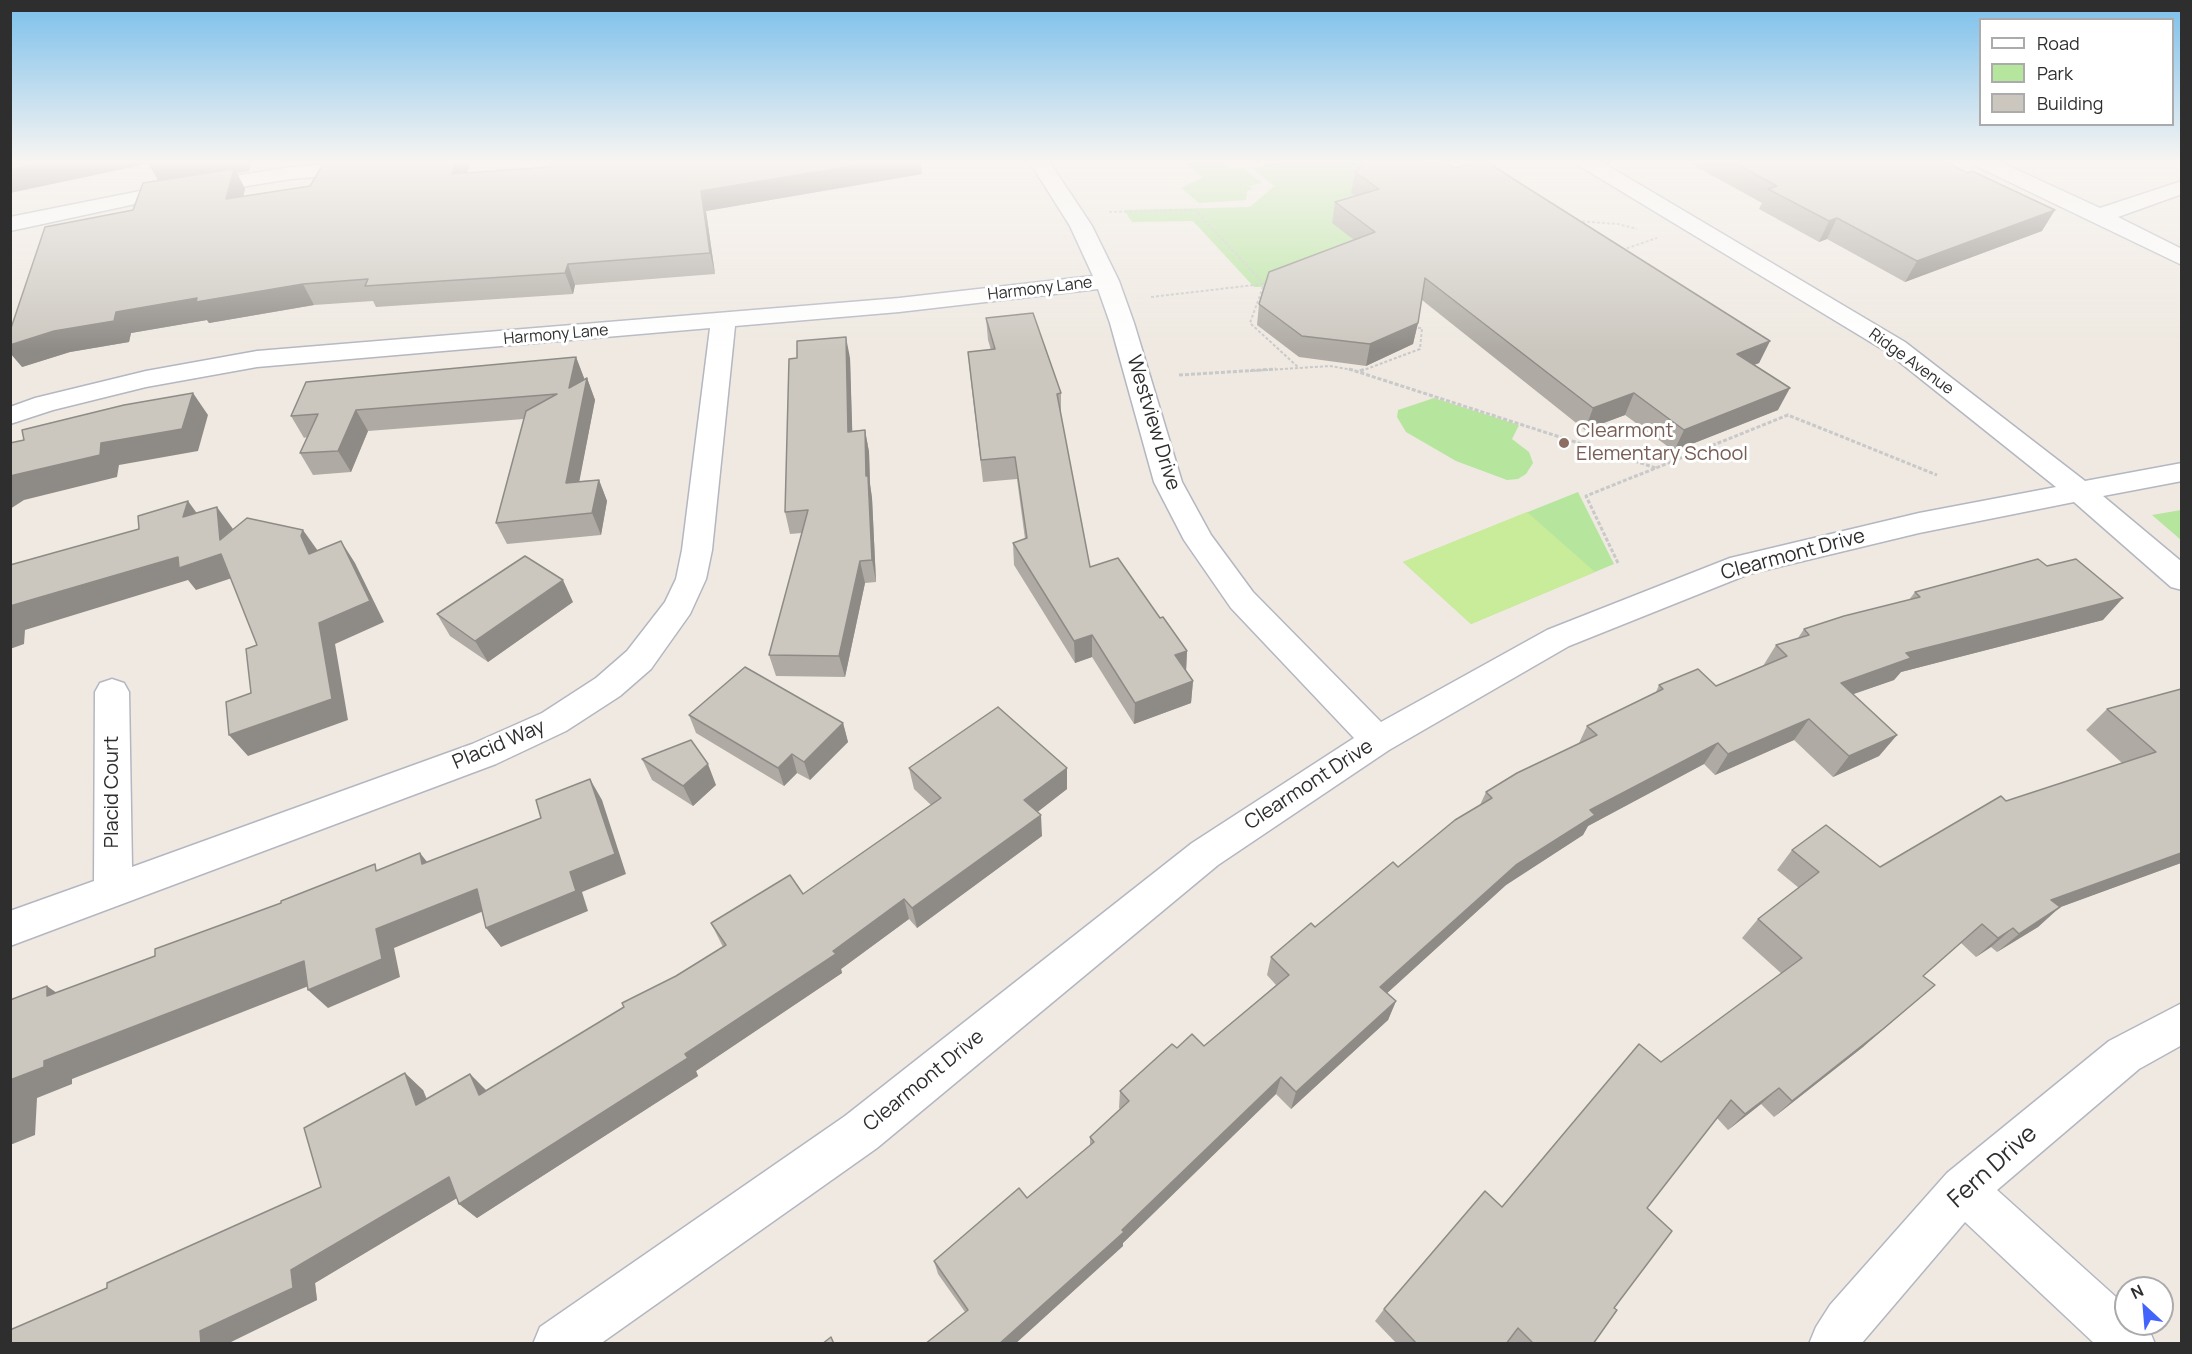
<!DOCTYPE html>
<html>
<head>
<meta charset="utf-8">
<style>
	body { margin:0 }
	#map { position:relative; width:2192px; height:1354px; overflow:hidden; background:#efe9e1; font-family:Manrope,sans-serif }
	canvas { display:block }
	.frame { position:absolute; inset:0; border:12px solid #2e2e2e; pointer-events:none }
	.legend { position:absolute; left:1979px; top:18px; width:195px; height:108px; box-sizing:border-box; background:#fff; border:2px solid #ababab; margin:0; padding:8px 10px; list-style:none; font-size:18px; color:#2e2e2e }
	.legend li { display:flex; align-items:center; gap:12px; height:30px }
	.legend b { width:30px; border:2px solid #ababab }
	.north { position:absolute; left:2114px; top:1276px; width:60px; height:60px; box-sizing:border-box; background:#fff; border:2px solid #ababab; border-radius:50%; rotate:334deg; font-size:16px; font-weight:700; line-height:24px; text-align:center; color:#2e2e2e }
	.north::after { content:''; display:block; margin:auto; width:21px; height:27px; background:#4264fb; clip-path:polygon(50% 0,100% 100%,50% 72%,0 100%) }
</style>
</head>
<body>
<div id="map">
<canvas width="2192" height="1354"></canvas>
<div class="frame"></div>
<ul class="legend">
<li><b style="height:8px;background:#fff"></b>Road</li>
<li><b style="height:16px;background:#b6e59e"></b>Park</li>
<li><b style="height:16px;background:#cbc7bf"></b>Building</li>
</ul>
<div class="north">N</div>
</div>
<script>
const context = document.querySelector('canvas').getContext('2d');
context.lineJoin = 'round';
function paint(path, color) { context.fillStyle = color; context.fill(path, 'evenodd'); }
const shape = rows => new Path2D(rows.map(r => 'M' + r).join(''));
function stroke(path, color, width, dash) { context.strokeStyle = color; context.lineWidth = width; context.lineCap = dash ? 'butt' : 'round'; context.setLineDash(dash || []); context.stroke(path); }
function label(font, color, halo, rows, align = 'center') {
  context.font = font + ' Manrope,sans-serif'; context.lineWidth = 6; context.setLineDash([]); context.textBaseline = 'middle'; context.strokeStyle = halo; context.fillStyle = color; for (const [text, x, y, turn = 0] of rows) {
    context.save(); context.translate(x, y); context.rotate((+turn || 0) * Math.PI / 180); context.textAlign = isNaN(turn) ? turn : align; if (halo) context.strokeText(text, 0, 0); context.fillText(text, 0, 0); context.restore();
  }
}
paint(shape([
	[1187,161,1220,161,1233,170,1244,168,1262,183,1249,186,1253,189,1247,191,1246,200,1199,203,1181,188,1203,177,1184,162],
	[1279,161,1391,161,1375,210,1414,285,1254,287,1193,221,1132,222,1124,210,1250,207,1274,186,1252,168],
	[1434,398,1519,425,1512,439,1529,452,1533,463,1526,474,1518,479,1507,480,1456,461,1406,432,1397,417,1398,410],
	[1578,492,1614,564,1471,624,1403,562],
	[2181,510,2181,540,2152,515]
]), '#b6e59e');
paint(shape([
	[1527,512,1595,572,1471,624,1403,562]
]), '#c9ec9a');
const minor = shape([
	[355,161,438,161,435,165,428,167,291,179,140,203,10,231,10,217,140,191,291,167,355,161],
	[1029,161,1049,161,1092,226,1119,281,1134,323,1182,482,1211,535,1253,592,1381,722,1547,630,1730,558,1919,513,2056,487,1887,352,1578,165,1575,161,1600,161,1905,342,2085,481,2182,463,2182,481,2103,496,2182,562,2182,590,2171,587,2074,502,1919,533,1749,574,1569,646,1389,750,1218,865,877,1148,600,1344,533,1344,540,1327,845,1116,1192,843,1354,738,1231,608,1184,540,1154,482,1110,323,1098,289,899,312,735,326,712,550,706,579,690,614,663,652,651,669,620,696,566,731,496,764,10,946,10,911,94,881,95,692,100,683,112,679,124,683,129,692,132,867,472,744,542,713,596,678,627,651,665,602,676,579,682,550,710,328,257,367,146,387,53,410,10,424,10,407,35,398,146,371,257,351,899,298,1093,276,1070,226,1029,161],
	[1971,161,1998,161,2100,208,2182,181,2182,194,2118,217,2182,249,2182,265,1974,165,1971,161],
	[2182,1003,2182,1045,2139,1069,1997,1190,2126,1306,2126,1324,2145,1324,2148,1327,2155,1344,2095,1344,1965,1222,1861,1344,1809,1344,1816,1327,1830,1305,1947,1173,2109,1041,2182,1003]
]);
stroke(minor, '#b4b7c1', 3);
stroke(shape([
	[1466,161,1474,167],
	[1109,212,1195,210,1264,284,1250,323,1299,368],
	[1577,221,1618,224,1637,229],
	[1622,250,1657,238],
	[1151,297,1263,284],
	[1250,371,1330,366,1358,371],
	[1361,371,1420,349,1422,328,1416,328]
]), '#c9c9c9', 2, [3, 2]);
stroke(shape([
	[1349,369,1656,468],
	[1360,371,1365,369],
	[1179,375,1276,369],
	[1618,563,1586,496,1788,415,1937,475]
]), '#c9c9c9', 3, [4, 2]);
paint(minor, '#fff');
paint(shape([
	[10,161,252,161,249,171,237,173,245,189,243,197,310,186,325,161,471,161,467,173,922,174,706,211,715,274,575,285,573,294,376,307,373,301,314,305,209,323,207,320,131,333,129,342,70,352,22,367,133,210,158,181,150,164],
	[1686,161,1943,161,2042,231,1905,282,1827,239,1819,242,1759,209,1762,203],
	[1430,164,1455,168,1770,341,1759,363,1754,365,1778,410,1674,451,1625,415,1585,430,1422,300,1418,323,1413,344,1366,366,1299,357,1257,325,1259,304,1354,240,1332,223,1335,202,1356,196,1351,193,1355,172],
	[986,318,1061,393,1061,415,1090,567,1160,618,1187,651,1186,671,1193,681,1191,703,1134,724,1092,657,1075,663,1014,565,1013,543,1025,539,1017,479,983,482,970,373,968,352,991,350,988,340],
	[576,357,584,378,583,380,587,378,595,400,579,481,599,480,607,501,601,535,507,544,496,523,524,419,368,431,351,472,313,475,300,453,307,437,304,438,291,416],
	[850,358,852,431,865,430,869,452,870,484,872,498,876,582,865,583,845,677,776,676,769,655,802,533,790,534,785,512],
	[1915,592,2103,620,1901,672,1894,680,1853,694,1897,735,1879,756,1833,777,1794,740,1715,775,1704,764,1588,826,1583,835,1506,885,1387,993,1396,1001,1388,1020,1291,1109,1276,1094,1123,1243,1123,1246,1015,1344,925,1344,965,1312,938,1274,934,1261,1027,1198,1090,1146,1090,1137,1120,1109,1119,1108,1120,1091,1177,1048,1204,1046,1276,985,1267,975,1271,957,1315,927,1398,867,1480,805,1486,792,1579,743,1587,726,1656,692,1659,685,1716,686,1763,666,1776,645,1798,638,1804,629,1909,600],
	[573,602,488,662,450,636,437,614],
	[2181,689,2181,863,2060,907,2038,927,1997,952,1991,947,1976,957,1961,943,1923,976,1863,1047,1774,1117,1761,1104,1728,1130,1717,1118,1647,1208,1614,1308,1593,1344,1510,1344,1508,1341,1506,1344,1397,1344,1375,1321,1384,1309,1502,1207,1661,1062,1782,974,1742,938,1758,919,1799,888,1777,870,1792,850,1880,867,2006,801,2122,763,2086,730,2107,709],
	[689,715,843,723,848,742,810,780,797,773,784,786,696,733],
	[642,759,716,785,693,806,652,780],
	[909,768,1067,768,1067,789,1037,812,1042,836,917,928,909,919,841,969,842,973,696,1071,698,1076,477,1218,459,1204,457,1198,315,1283,317,1300,227,1343,107,1288,321,1187,423,1090,427,1099,470,1074,486,1091,723,947,711,923,803,894,931,805,914,789]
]), '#afaba4');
paint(shape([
	[52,161,161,161,10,193,10,170],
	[176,161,252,161,249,171,237,173,245,189,238,219,161,185,149,165],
	[456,161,471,161,460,193,452,174],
	[882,161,921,161,922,174,706,211,715,274,710,253,701,191],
	[2055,210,2042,231,1905,282,1917,261],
	[1837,218,1827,239,1819,242,1829,221],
	[568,264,575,285,573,294,565,273],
	[303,284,314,305,209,323,207,320,131,333,129,342,70,352,22,367,10,353,10,345,116,312,197,298],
	[1418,323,1413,344,1366,366,1370,344],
	[846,337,850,358,853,454,848,432],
	[1770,341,1759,363,1727,375,1737,354],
	[576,357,584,378,577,409,569,388],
	[587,378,595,400,575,504,566,483],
	[1790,388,1778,410,1674,451,1684,430],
	[193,393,208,415,198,451,119,465,117,477,24,500,10,509,10,476,101,443],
	[1634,393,1625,415,1585,430,1593,408],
	[356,410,368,431,351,472,338,451],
	[865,430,869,452,870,484,872,498,876,582,872,560,866,476],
	[599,480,607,501,601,535,592,513],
	[188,501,204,523,183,517],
	[217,507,233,529,220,540],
	[303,530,318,551,309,554,301,536],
	[341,541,355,563,384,622,335,644,348,720,248,756,229,735,319,623],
	[221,554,238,576,196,590,188,580,25,630,24,644,10,649,10,606,178,557],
	[860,561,865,583,845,677,839,656],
	[563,580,573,602,488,662,475,641],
	[2123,598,2103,620,1901,672,1894,680,1825,704,1841,683,1906,653],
	[1092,635,1092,657,1075,663,1074,641],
	[1187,651,1186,672,1175,655],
	[1193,681,1191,703,1134,724,1135,703],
	[1809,719,1794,740,1715,775,1728,754],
	[843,723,848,742,810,780,804,762],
	[1897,735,1879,756,1833,777,1849,756],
	[1718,743,1704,764,1588,826,1583,835,1506,885,1373,1006,1380,987,1516,865,1590,810],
	[792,754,797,773,784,786,778,768],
	[708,764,716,785,693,806,683,786],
	[1067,768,1067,789,1026,821,1024,800],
	[590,779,602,800,626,874,582,892,588,911,501,947,486,928,570,872],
	[1041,815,1042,836,917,928,912,908],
	[420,853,436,873,422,864],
	[2181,853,2181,863,2028,919,2051,900],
	[477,889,491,908,394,948,400,977,328,1008,308,990,376,929],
	[904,899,909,919,841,969,842,973,696,1071,698,1076,477,1218,459,1204,685,1054,833,951],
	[2060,907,2038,927,1997,952,2019,934],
	[2013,928,1991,947,1976,957,1998,938],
	[304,961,324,980,72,1079,72,1084,37,1098,35,1135,10,1145,10,1080,44,1061],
	[1935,985,1863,1047,1774,1117,1792,1101],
	[47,986,74,1005,47,996],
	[1396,1001,1388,1020,1291,1109,1296,1092],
	[405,1073,423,1090,435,1122,416,1105],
	[470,1074,487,1091,479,1095],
	[1281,1077,1276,1094,1123,1243,1123,1246,1015,1344,999,1344,1122,1230],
	[1779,1088,1761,1104,1728,1130,1745,1114],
	[449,1177,467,1192,315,1283,317,1300,227,1344,201,1344,200,1331,291,1270]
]), '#8e8b86');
const building = shape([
	[10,161,52,161,10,170,10,161],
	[150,161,176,161,149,165,150,161],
	[325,161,456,161,452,174,548,167,550,161,882,161,701,191,710,253,568,264,565,273,365,286,368,279,303,284,196,302,197,298,116,312,114,321,54,331,10,345,10,331,45,227,133,210,143,183,234,169,226,199,310,186,325,161],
	[1366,161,1425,161,1430,164,1444,161,1455,168,1479,161,1485,161,1770,341,1737,354,1790,388,1684,430,1634,393,1593,408,1425,278,1418,323,1370,344,1302,336,1259,304,1269,272,1375,232,1335,202,1379,189,1355,172,1366,161],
	[1731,161,1943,161,1968,173,1972,171,2055,210,1917,261,1837,218,1829,221,1768,189,1777,186,1731,161],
	[1033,313,1061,393,1057,394,1090,567,1118,558,1160,618,1163,617,1187,651,1175,655,1193,681,1135,703,1092,635,1074,641,1013,543,1027,538,1015,457,981,460,968,352,995,349,986,318,1033,313],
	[846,337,848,432,865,430,866,476,868,476,872,560,860,561,839,656,769,655,808,510,785,512,789,359,797,358,797,341,846,337],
	[576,357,569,388,587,378,566,483,599,480,592,513,496,523,526,411,557,394,356,410,338,451,300,453,318,414,291,416,306,382,576,357],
	[193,393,182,429,101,443,100,455,10,476,10,443,24,440,22,430,124,405,193,393],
	[188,501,183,517,217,507,220,540,247,518,303,530,301,536,309,554,341,541,370,601,319,623,332,699,229,735,226,702,251,693,246,649,257,645,221,554,179,568,178,557,10,606,10,565,139,529,138,516,188,501],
	[525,556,563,580,475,641,437,614,525,556],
	[2038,559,2047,566,2076,559,2123,598,1906,653,1911,658,1841,683,1897,735,1849,756,1809,719,1728,754,1718,743,1590,810,1595,815,1516,865,1380,987,1396,1001,1296,1092,1281,1077,1122,1230,1124,1232,999,1344,925,1344,968,1310,934,1261,1019,1188,1027,1198,1094,1142,1090,1137,1129,1101,1120,1091,1172,1044,1177,1048,1192,1034,1204,1046,1289,975,1271,957,1311,923,1315,927,1393,862,1398,867,1455,820,1492,798,1486,792,1517,773,1597,735,1587,726,1663,689,1659,685,1698,669,1716,686,1787,656,1776,645,1809,635,1804,629,1844,616,1920,597,1915,592,2038,559],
	[745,667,843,723,804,762,792,754,778,768,689,715,745,667],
	[2181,689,2181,853,2051,900,2060,907,2019,934,2013,928,1998,938,1982,924,1923,976,1935,985,1883,1029,1792,1101,1779,1088,1745,1114,1731,1100,1647,1208,1672,1231,1614,1308,1617,1310,1593,1344,1534,1344,1518,1328,1506,1344,1417,1344,1384,1309,1485,1191,1502,1207,1639,1044,1661,1062,1802,958,1758,919,1819,872,1792,850,1826,825,1880,867,2001,796,2006,801,2156,752,2107,709,2181,689],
	[998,707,1067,768,1024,800,1041,815,912,908,904,899,833,951,836,954,685,1054,688,1058,459,1204,449,1177,291,1270,293,1288,200,1331,201,1344,10,1344,10,1330,107,1288,107,1283,321,1187,304,1128,405,1073,416,1105,470,1074,479,1095,624,1007,622,1003,676,976,726,945,711,923,790,875,803,894,941,798,909,768,998,707],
	[691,740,708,764,683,786,642,759,691,740],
	[590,779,615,854,570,872,576,891,486,928,477,889,376,929,382,959,308,990,304,961,44,1061,44,1067,10,1080,10,1000,47,986,47,996,155,956,155,949,281,903,281,901,375,864,376,871,420,853,422,864,541,818,536,800,590,779],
	[831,1337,834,1344,822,1344,831,1337]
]);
paint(building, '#cbc7bf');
stroke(building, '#8e8b86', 1.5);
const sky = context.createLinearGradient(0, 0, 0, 351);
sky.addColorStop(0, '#7abfeb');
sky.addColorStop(0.46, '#f8f5f2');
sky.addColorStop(1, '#f8f5f200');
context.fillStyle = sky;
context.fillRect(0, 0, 2192, 351);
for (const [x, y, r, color] of [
	[1564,443,6,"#8d6e63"]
]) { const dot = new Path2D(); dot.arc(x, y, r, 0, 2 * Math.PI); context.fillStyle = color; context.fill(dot); stroke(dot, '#fff', 2); }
label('16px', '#2e2e2e', '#fff', [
	["Harmony Lane",1040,289,-7],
	["Harmony Lane",556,335,-5],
	["Ridge Avenue",1911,362,36]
]);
label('20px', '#2e2e2e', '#fff', [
	["Westview Drive",1153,423,73],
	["Clearmont Drive",1793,555,-15],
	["Placid Way",499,745,-23],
	["Clearmont Drive",1309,785,-33],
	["Placid Court",112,792,-90],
	["Clearmont Drive",924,1081,-39]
]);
label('20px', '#785e54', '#fff', [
	["Clearmont",1576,431],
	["Elementary School",1576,454]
], 'left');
label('24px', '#2e2e2e', '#fff', [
	["Fern Drive",1993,1167,-42]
]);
</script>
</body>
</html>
